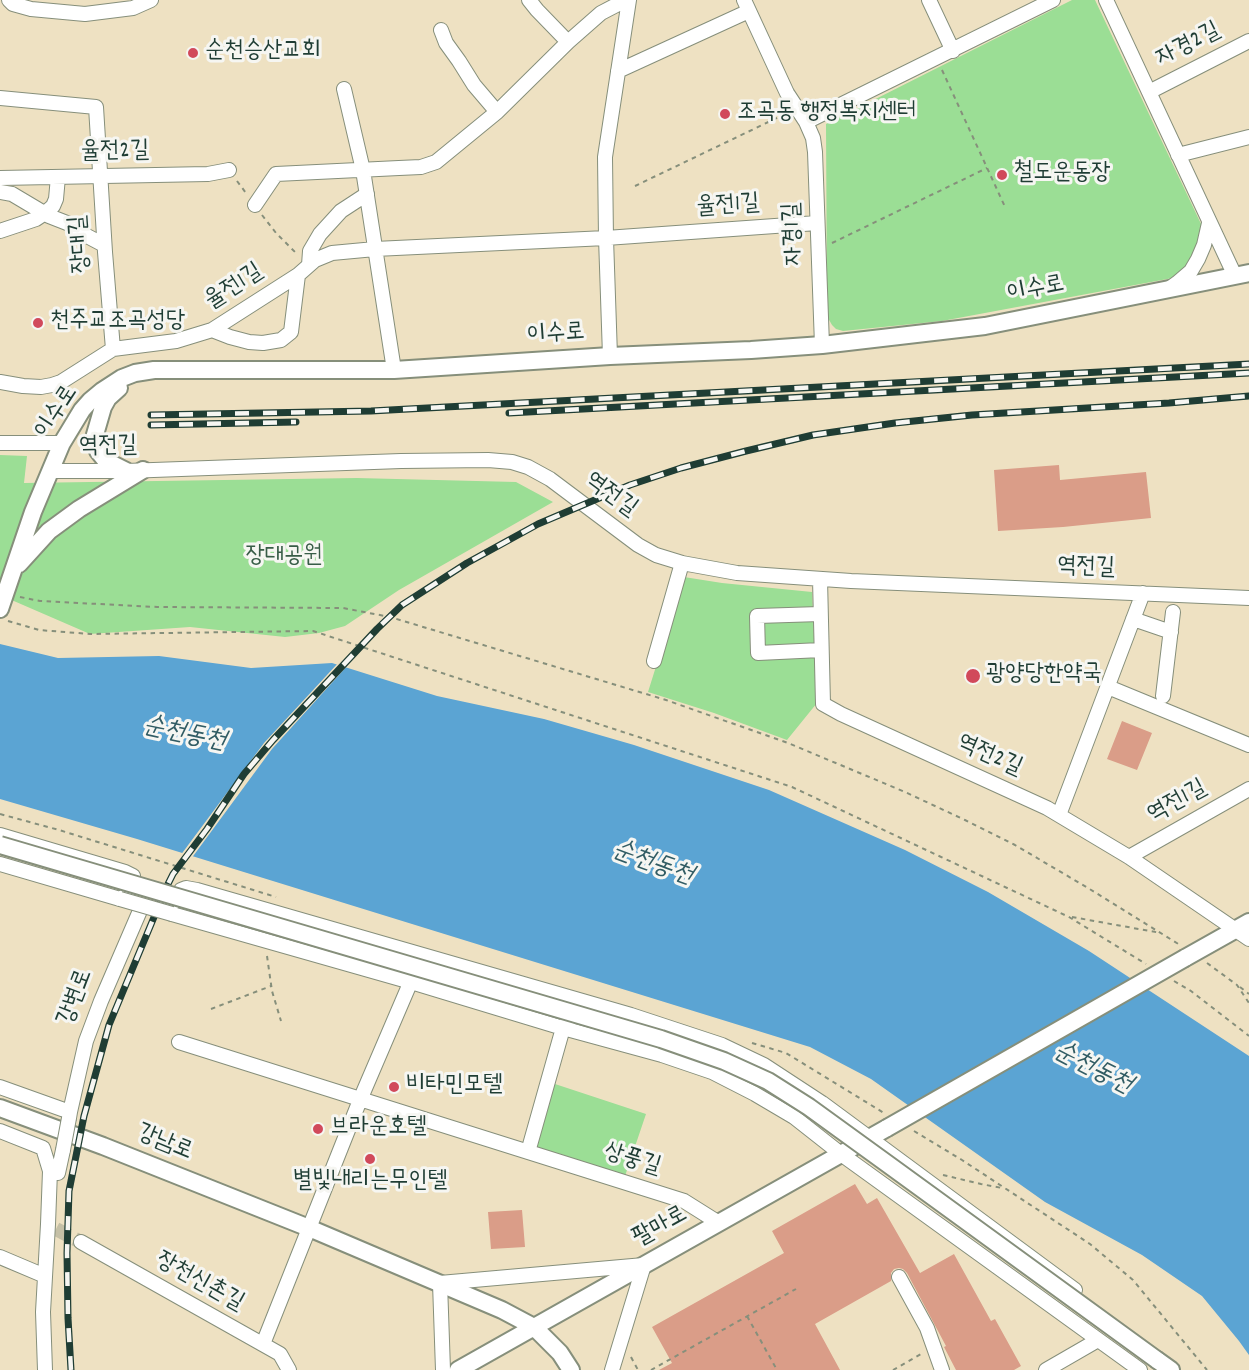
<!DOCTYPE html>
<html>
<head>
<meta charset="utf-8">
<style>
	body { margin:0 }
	canvas { display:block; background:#eee1c2 }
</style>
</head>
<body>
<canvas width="1249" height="1370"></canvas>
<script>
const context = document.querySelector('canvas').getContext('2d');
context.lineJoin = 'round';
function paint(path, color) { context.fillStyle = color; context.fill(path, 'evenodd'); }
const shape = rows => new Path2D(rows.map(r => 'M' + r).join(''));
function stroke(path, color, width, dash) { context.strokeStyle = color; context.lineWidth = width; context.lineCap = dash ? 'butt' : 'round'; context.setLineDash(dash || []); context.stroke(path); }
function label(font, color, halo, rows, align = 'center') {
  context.font = font + ' Dekko,"Poor Story",sans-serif'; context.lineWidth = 6; context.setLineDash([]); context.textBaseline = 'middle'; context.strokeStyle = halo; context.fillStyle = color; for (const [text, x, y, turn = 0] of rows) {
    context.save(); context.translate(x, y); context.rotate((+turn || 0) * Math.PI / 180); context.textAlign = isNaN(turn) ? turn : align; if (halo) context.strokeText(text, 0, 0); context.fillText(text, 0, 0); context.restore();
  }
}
paint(shape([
	[1072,0,1095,0,1202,226,1201,242,1186,270,1178,277,942,321,843,331,836,329,832,325,828,318,827,310,826,124],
	[0,455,27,456,24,483,357,478,516,482,553,502,399,590,345,626,319,633,285,637,190,627,90,634,0,595],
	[684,577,722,583,812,592,817,703,787,740,714,713,648,692],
	[555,1084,646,1114,624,1179,533,1148]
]), '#9bde95');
paint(shape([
	[0,644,58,658,159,656,251,668,332,663,437,696,544,719,634,745,769,790,905,850,988,892,1089,951,1249,1056,1249,1355,1239,1341,1202,1296,1142,1255,1045,1202,871,1079,810,1047,137,839,0,799]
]), '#5ba4d3');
paint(shape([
	[339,662,348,665,272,749,191,859,180,856,264,743]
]), '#eee1c2');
paint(shape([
	[1059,465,1060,480,1146,472,1151,518,1063,527,998,531,994,470],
	[1122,721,1152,733,1137,770,1107,759],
	[855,1184,867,1204,877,1198,920,1273,954,1254,991,1321,995,1319,1021,1366,1014,1370,956,1370,944,1347,946,1346,907,1273,903,1269,899,1268,894,1269,891,1273,891,1281,815,1324,840,1370,659,1370,672,1363,652,1327,784,1253,772,1231],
	[522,1210,525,1247,491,1249,488,1212]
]), '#da9d88');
stroke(shape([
	[56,1229,81,1242]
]), '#c5c0a6', 14, [14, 7]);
const minor = shape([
	[9,0,13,4,31,9,85,14,133,8,151,0],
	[529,0,537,10,568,42],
	[744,0,787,93,806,122,813,138,815,152,822,345],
	[929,0,953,51],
	[1106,0,1235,276],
	[441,30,446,43,459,61,474,85,497,112],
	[618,71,749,11],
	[344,89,363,170,394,370],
	[1149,92,1249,41],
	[0,98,96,107,105,252,113,349],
	[806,122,1053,0],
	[1178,155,1249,137],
	[0,178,208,174,229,170],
	[0,192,12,194,49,216,72,225,87,236,104,245],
	[255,205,276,174,399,168,421,167,436,162,497,112,568,42,601,13,626,0],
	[0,231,36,219,45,213,53,206,56,199,58,177],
	[309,265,310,251,320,234,341,211,367,194],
	[1170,288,1177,283,1191,271,1198,259,1204,245,1209,223],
	[212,330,230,337,249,342,263,343,281,340,291,332,298,275],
	[610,356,606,238,605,157,629,0],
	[0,382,23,386,41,387,52,385,61,382,113,349,176,341,212,330,298,275,315,260,332,253,375,249,606,238,817,223],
	[0,443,62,443],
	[51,471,126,471,401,461,488,460,512,462,528,467,550,479,638,545,656,555,682,563,737,573,851,581,1249,598],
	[820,579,823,704,841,714,1047,808,1129,857,1249,939],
	[820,614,757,616,758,653,821,650],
	[1133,619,1171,632],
	[654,661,682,563],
	[1108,687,1249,745],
	[1163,696,1173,612],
	[1059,815,1143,593],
	[0,835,125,872,133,876,126,895,120,899,0,864],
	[1129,857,1249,789],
	[179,1042,684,1201,719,1223],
	[0,1087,70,1112,69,1118],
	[70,1112,86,1041,101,1001,142,906],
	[0,1131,43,1148,50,1171,48,1224,43,1312,45,1370],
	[528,1152,563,1028,567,1022],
	[50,1171,58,1173,63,1150],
	[81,1242,280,1354,289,1370],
	[0,1257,45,1276],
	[899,1277,927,1328,942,1370],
	[1075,1290,822,1103,764,1065,722,1045,631,1015,197,890,186,888,181,890,170,907,172,914,411,982,563,1028,662,1055,712,1072,755,1094,794,1117,841,1154,1140,1370],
	[263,1344,360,1100,414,974],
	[443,1370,440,1283,644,1265,612,1370],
	[1046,1370,1098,1340]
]);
const major = shape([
	[119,388,108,398,103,407,94,438,98,451,106,461,126,471],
	[19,564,49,531,79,509,143,470],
	[0,609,33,512,62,443,82,410,90,401,102,391,122,378,135,373,154,370,394,370,610,356,751,350,822,345,985,326,1249,273],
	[1185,958,1249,922],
	[0,1108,103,1146,309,1228,502,1310,534,1327,560,1353,571,1370],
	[1157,1360,1171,1370],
	[458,1370,887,1128]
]);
stroke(minor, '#868f7b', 16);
stroke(major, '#868f7b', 20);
stroke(shape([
	[942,70,1006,209],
	[237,181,246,193],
	[635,186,783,115],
	[262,215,276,233,296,253],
	[832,243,987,168],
	[20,597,40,601,157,607,343,608,390,617,666,700,788,743,905,792,965,820,1015,845,1088,888,1180,945],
	[8,621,39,630,90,634,313,631,792,787,1069,917,1146,964],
	[0,814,59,830,276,897],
	[1072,917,1161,933],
	[267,956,272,991,281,1021],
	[1207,963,1237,985,1249,1003],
	[1174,981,1191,991,1249,1036],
	[1240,987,1249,994],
	[211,1009,271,986],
	[752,1043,786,1053,884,1113],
	[914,1131,962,1160,1090,1244,1133,1280,1207,1370],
	[943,1175,981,1184,1002,1188],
	[747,1316,777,1370],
	[631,1357,638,1370],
	[651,1370,796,1289],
	[893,1370,921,1354]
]), '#868f7b', 2, [4.5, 4.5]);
stroke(minor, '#fff', 14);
stroke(major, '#fff', 16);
const rail = shape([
	[509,413,1249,373],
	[151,415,371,411,1249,364],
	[151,425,296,422],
	[71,1370,68,1318,67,1253,69,1191,84,1116,109,1025,167,886,173,874,207,829,244,774,273,740,377,629,402,605,467,563,538,524,630,485,681,468,746,451,813,435,895,423,972,415,1169,403,1249,396]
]);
stroke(rail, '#1f3d34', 7);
stroke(rail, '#f6f6f2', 4.5, [14]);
const minorBridge = shape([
	[120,899,172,914],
	[63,1150,69,1118]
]);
const majorBridge = shape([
	[0,845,661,1039,724,1061,768,1081,809,1107,889,1165,1157,1360],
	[887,1128,1185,958]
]);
stroke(minorBridge, '#868f7b', 16, []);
stroke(majorBridge, '#868f7b', 20, []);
stroke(minorBridge, '#fff', 14);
stroke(majorBridge, '#fff', 16);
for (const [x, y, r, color] of [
	[193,53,6,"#d1495b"],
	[725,114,6,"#d1495b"],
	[1002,175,6,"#d1495b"],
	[38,323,6,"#d1495b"],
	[973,676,8,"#d1495b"],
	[394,1087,6,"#d1495b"],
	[318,1129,6,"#d1495b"],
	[370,1159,6,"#d1495b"]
]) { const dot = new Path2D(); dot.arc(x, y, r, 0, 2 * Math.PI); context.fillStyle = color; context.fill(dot); stroke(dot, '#f6f6f2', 2); }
label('24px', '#1f3d34', '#f6f6f2', [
	["자경2길",1189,46,-27],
	["율전2길",115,153,-1],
	["율전1길",728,207,-4],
	["자경1길",795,234,-92],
	["장대길",82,244,-94],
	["율전1길",235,288,-33],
	["이수로",1036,291,-11],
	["이수로",556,336,-4],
	["이수로",58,413,-57],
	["역전길",108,448,-1],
	["역전길",610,496,36],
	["역전길",1086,569,2],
	["역전2길",989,757,24],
	["역전1길",1178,803,-29],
	["강변로",77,998,-69],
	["강남로",164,1144,22],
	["상풍길",632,1161,17],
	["팔마로",661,1228,-29],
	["장천신촌길",199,1283,29]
]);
label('24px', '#1f3d34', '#f6f6f2', [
	["순천승산교회",205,53],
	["조곡동 행정복지센터",737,114],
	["철도운동장",1014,175],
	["천주교조곡성당",50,323],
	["광양당한약국",986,676],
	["비타민모텔",406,1087],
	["브라운호텔",330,1129],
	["별빛내리는무인텔",370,1183,"center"]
], 'left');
label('24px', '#385d47', '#f6f6f2', [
	["장대공원",284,558]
]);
label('italic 26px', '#315c64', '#f6f6f2', [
	["순천동천",184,736,12],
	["순천동천",652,865,20],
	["순천동천",1092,1070,27]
]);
</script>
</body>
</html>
